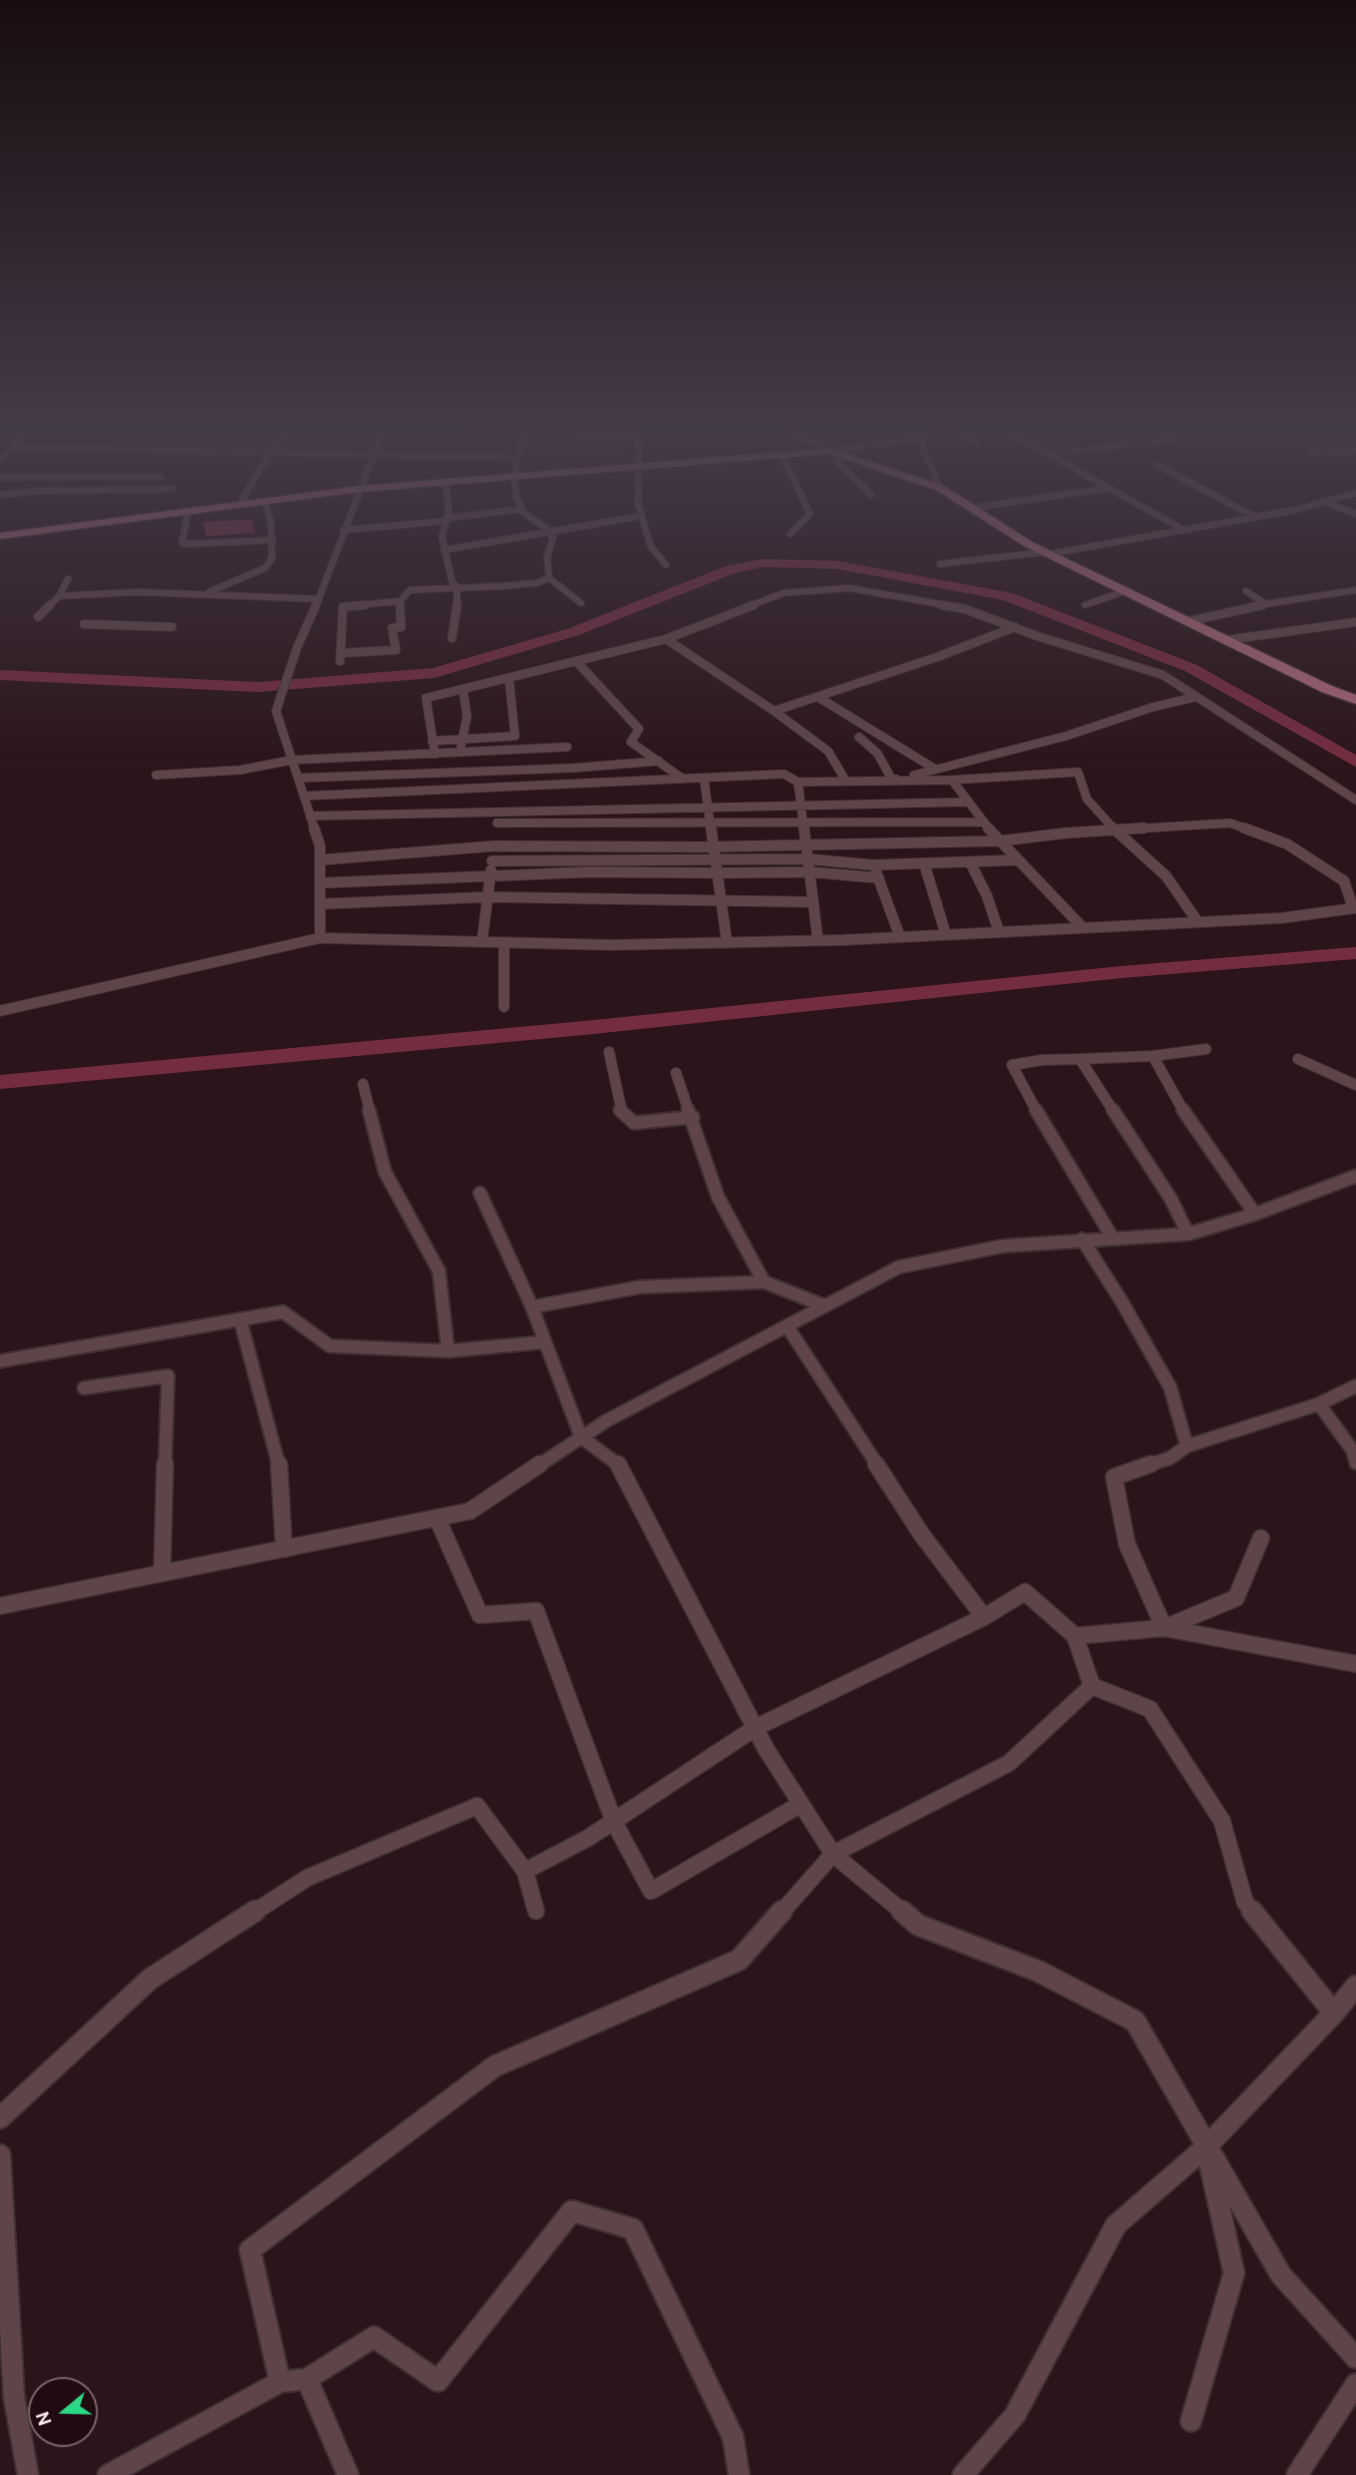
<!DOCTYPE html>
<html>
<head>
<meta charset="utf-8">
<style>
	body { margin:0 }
	#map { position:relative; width:1356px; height:2475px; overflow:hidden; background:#2b151a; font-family:Overpass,sans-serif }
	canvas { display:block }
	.north { position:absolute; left:28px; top:2377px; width:70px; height:70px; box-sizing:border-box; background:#210b11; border:2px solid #786469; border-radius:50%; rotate:251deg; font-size:19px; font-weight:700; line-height:28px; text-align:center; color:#fbeaed }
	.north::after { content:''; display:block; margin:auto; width:24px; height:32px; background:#2bd884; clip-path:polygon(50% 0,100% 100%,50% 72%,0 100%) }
</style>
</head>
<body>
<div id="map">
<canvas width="1356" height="2475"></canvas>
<div class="north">N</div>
</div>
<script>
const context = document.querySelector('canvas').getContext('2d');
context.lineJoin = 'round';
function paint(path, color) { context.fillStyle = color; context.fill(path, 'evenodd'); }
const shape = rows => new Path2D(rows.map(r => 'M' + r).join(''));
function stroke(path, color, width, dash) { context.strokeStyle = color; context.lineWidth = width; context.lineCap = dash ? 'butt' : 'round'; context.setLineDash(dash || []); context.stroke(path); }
paint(shape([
	[523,435,631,435,630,462,522,472]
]), '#431522');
paint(shape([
	[252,519,255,533,206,536,203,522]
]), '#742c40');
paint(shape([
	[763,559,838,561,1012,593,1197,665,1356,755,1356,767,1185,671,1003,600,838,569,763,567,735,573,579,635,434,678,258,692,0,680,0,670,258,682,433,668,567,629,726,566,763,559],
	[1356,947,1356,959,1122,978,584,1035,0,1089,0,1075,584,1021,1122,966,1356,947]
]), '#742c40');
const streetFar5 = shape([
	[406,428,639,432],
	[524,428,514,477,516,496,523,512,547,529,553,538,547,557,549,578,581,603],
	[639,428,638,504,651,547,666,565],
	[785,428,830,451,841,466,871,495],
	[914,428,940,488],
	[1002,428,1184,530],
	[1336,428,1356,436],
	[957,431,977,444],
	[917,436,969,428],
	[1155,442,1177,438,1158,428],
	[14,447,517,458],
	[830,451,917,438],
	[1312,452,1356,451],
	[1049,454,1123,445],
	[782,455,810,514,790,534],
	[0,459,14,447,23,428],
	[1157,465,1255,517],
	[0,477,161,477],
	[446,482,449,512,442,536,452,582,457,587,457,606],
	[0,495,36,491,172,489],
	[1325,502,1356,514],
	[239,505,271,451,292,428],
	[971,508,1109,488],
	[188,511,182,542,184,544,273,540],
	[447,518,522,509],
	[344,530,446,521],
	[444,550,641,516],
	[1049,554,1295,510,1356,493],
	[940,564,1045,552],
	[1246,591,1266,604,1255,606],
	[209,592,265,568,272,558,271,522,265,502],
	[59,596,137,592,319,599],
	[400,601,400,606],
	[1266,604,1356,590],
	[1085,605,1125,591],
	[49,606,59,596,68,579],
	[316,606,384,428],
	[348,606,400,601,410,590,503,586,537,583,549,578],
	[749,606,784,593,849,588,951,606]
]);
const streetFar4 = shape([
	[941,605,965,609,1037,636,1163,675,1356,800],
	[38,617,50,605],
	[1189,621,1263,605],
	[84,624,172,627],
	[452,638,457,605],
	[666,639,774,711],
	[1227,640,1356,622],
	[341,653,396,650,392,628,401,627,400,605],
	[340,661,343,607,365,605],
	[577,662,639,729,631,742,683,779],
	[818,697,935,769],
	[859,737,878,754,892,780,896,779],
	[432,741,515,736,509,679],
	[461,746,467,716,463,690],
	[435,754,426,698,666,639,754,605],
	[156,775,240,770,292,760,567,747],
	[914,775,1066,736,1153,707,1196,697],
	[298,778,573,768,659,761],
	[704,779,711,830],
	[952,780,990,830],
	[846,781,828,751,774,711,937,657,1015,627],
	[798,782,804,830],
	[304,796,784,774,798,782,952,780,1078,772,1087,799,1115,830],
	[310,816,969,802],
	[497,823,982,822],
	[315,830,276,711,297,648,316,605],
	[1116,830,1230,823,1249,830]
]);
const streetFar3 = shape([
	[314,828,320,846,320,938],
	[711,828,727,943],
	[804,828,818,941],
	[988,828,1083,928],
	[1113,828,1166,876,1198,922],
	[1244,828,1287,844,1344,881,1353,908],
	[320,860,494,846,703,847,1000,841,1066,833,1144,828],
	[492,861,808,859,873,865,1018,860],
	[970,862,987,896,999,932],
	[924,863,946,935],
	[876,872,900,937],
	[724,873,810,872,879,878],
	[320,883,591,872,717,873],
	[320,904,488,897,813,902],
	[482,942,491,870],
	[504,943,504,1007],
	[0,1011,320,938,612,945,844,940,1282,918,1356,908],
	[609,1052,622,1112],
	[1080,1059,1153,1056],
	[1298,1059,1356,1085],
	[676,1073,689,1112],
	[363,1084,370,1112],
	[1037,1112,1012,1065,1042,1060,1080,1059,1114,1112],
	[1184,1112,1153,1056,1206,1049]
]);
const streetFar2 = shape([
	[369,1110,385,1172,439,1271,448,1351],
	[620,1110,634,1123,693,1117],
	[688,1110,718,1197,764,1282,825,1306],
	[1036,1110,1112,1237],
	[1113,1110,1171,1199,1188,1234],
	[1183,1110,1255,1214],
	[480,1193,532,1307,581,1437,620,1466],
	[1082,1239,1122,1302,1170,1387,1187,1446],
	[532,1307,640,1287,764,1282],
	[240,1319,279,1466],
	[787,1326,878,1466],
	[0,1361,283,1312,330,1346,448,1351,545,1342],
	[84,1388,168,1376,165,1466],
	[1319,1404,1353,1451,1356,1463],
	[538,1466,606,1421,899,1267,1003,1246,1188,1234,1255,1214,1356,1176],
	[1146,1466,1170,1458,1187,1446,1319,1404,1356,1386]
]);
const streetFar1 = shape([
	[279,1464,284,1549],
	[618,1464,766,1749,833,1854,904,1913],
	[876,1464,922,1535,984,1617],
	[1151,1464,1114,1477,1127,1544,1164,1628,1236,1598,1261,1538],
	[437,1518,480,1615,536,1611,614,1822,651,1891,801,1804],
	[162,1573,165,1464],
	[0,1606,470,1511,540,1464],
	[1075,1636,1164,1628,1356,1664],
	[1092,1686,1150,1709,1222,1821,1245,1902,1254,1913],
	[525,1871,588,1838,755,1728,984,1617,1025,1592,1075,1636,1092,1686,1009,1763,833,1854,781,1913],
	[253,1913,307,1878,477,1806,525,1871,536,1911]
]);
const street = shape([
	[902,1911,918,1925,1038,1971,1135,2021,1281,2275,1356,2358],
	[1252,1911,1334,2013],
	[0,2118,150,1979,255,1911],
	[0,2155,14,2397,28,2475],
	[307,2379,374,2337,438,2381,572,2211,633,2229,733,2437,739,2475],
	[280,2382,307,2379,348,2475],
	[1191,2421,1234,2273,1206,2147,1334,2013,1356,1986],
	[108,2475,280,2382,250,2250,495,2066,739,1960,782,1911],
	[963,2475,1015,2415,1116,2225,1206,2147],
	[1297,2475,1356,2384]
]);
const primary = shape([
	[830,448,944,486,1034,543,1332,686,1356,695,1356,704,1322,692,1026,547,936,490,829,454,359,492,0,539,0,533,359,486,830,448]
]);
stroke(streetFar5, '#413033', 8);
stroke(streetFar4, '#413033', 10);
stroke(streetFar3, '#413033', 12);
stroke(streetFar2, '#413033', 16);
stroke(streetFar1, '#413033', 19);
stroke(street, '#413033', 24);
stroke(primary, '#413033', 3);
stroke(streetFar5, '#5f454a', 6);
stroke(streetFar4, '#5f454a', 8);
stroke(streetFar3, '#5f454a', 10);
stroke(streetFar2, '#5f454a', 12);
stroke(streetFar1, '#5f454a', 16);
stroke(street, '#5f454a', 20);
paint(primary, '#a76575');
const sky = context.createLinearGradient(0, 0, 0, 775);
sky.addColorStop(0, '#180c0e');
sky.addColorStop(0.55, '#443b49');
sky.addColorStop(1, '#443b4900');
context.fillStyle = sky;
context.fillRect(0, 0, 1356, 775);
</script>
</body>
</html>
